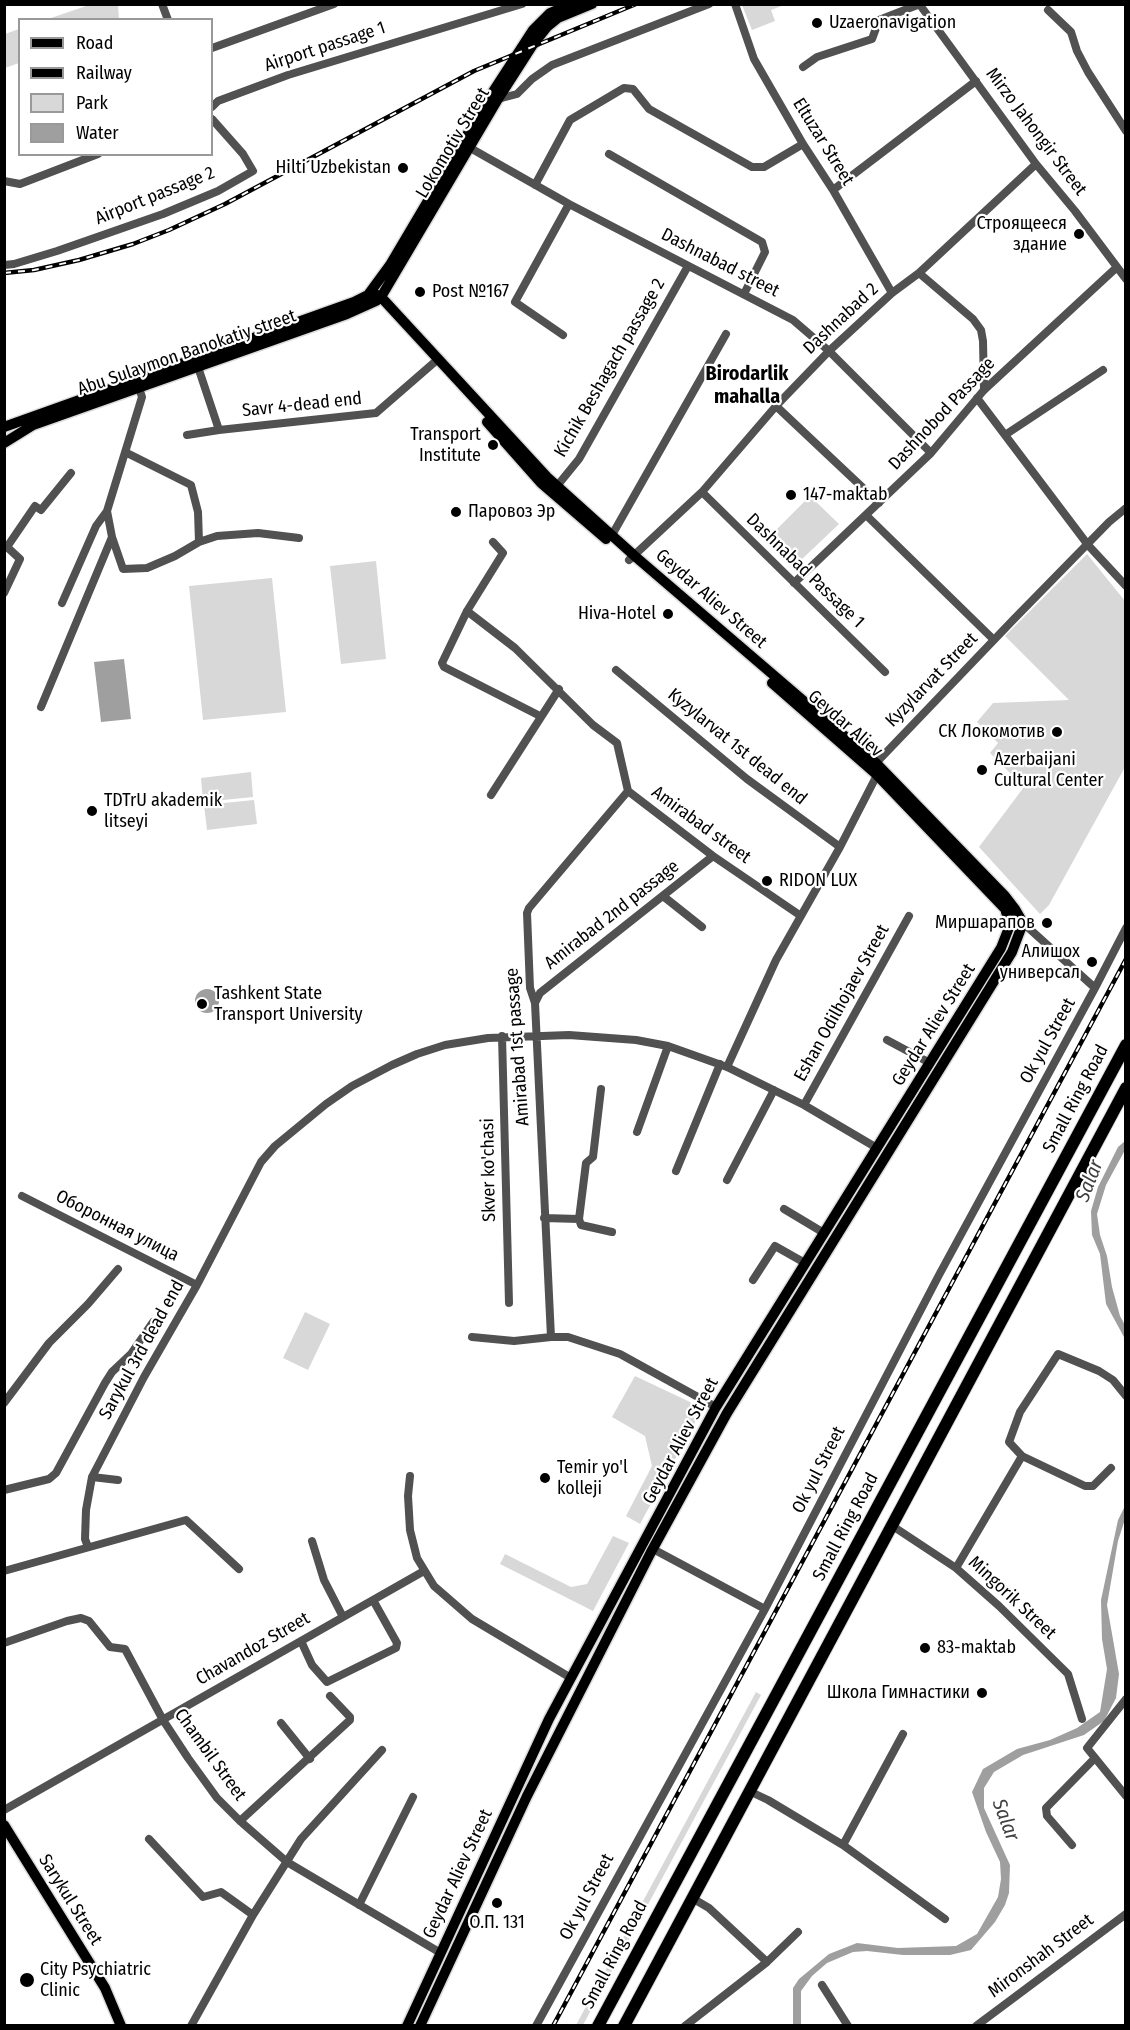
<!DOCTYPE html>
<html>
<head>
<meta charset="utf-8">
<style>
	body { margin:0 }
	#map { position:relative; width:1130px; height:2030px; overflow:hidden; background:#fff; font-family:"Fira Sans Condensed",sans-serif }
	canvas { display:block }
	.frame { position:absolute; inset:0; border:6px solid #000; pointer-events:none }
	.legend { position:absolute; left:18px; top:18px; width:195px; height:138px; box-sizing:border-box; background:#fff; border:2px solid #999; margin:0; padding:8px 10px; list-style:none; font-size:18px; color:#000 }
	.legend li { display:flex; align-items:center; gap:12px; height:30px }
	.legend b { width:30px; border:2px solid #999 }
</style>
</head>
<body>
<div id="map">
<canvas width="1130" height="2030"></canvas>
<div class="frame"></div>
<ul class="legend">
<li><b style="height:8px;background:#000"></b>Road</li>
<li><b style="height:8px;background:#000"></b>Railway</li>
<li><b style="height:16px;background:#d8d8d8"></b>Park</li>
<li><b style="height:16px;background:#9f9f9f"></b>Water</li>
</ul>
</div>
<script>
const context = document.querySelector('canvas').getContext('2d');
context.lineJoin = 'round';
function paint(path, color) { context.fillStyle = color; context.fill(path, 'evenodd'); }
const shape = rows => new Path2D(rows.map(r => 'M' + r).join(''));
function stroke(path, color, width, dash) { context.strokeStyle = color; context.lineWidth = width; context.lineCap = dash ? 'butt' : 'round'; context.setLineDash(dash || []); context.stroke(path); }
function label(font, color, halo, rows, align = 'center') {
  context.font = font + ' "Fira Sans Condensed",sans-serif'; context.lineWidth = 4.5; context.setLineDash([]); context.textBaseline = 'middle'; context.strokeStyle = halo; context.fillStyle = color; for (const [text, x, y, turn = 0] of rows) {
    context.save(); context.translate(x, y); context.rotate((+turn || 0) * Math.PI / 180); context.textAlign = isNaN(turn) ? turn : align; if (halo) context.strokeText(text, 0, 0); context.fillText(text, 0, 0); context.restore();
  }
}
paint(shape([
	[92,4,118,5,119,19,48,19],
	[742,5,784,5,771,10,775,21,752,30],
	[19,29,19,63,5,68,5,34],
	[810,496,839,524,800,561,774,532],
	[1087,554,1125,601,1125,767,1049,905,1040,914,979,847,1024,787,990,753,998,743,977,722,993,703,1069,700,1005,636],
	[376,561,386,659,341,664,330,566],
	[272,578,286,712,203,720,189,586],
	[251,772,253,797,203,802,201,778],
	[254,800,257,824,207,830,204,805],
	[305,1312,330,1324,308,1370,283,1358],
	[635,1376,690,1402,699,1415,640,1524,626,1516,652,1466,645,1436,612,1417],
	[613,1536,629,1543,593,1611,500,1564,505,1554,571,1587,587,1584],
	[756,1692,761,1695,583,2025,576,2025]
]), '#d8d8d8');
paint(shape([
	[124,659,131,719,101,722,94,662],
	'195 1001a12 12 0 1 1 24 0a12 12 0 1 1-24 0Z',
	[1125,1141,1125,1150,1106,1185,1097,1214,1100,1235,1107,1256,1112,1287,1120,1316,1125,1325,1125,1339,1106,1304,1100,1254,1092,1235,1091,1211,1098,1187,1118,1147],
	[1125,1506,1125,1519,1118,1541,1107,1605,1119,1674,1116,1698,1104,1721,1084,1735,1023,1755,994,1772,984,1788,984,1808,1010,1865,1009,1893,1005,1905,995,1922,971,1950,950,1955,903,1955,867,1951,853,1952,827,1963,812,1976,801,1991,801,2025,793,2025,793,1988,799,1979,829,1954,857,1943,898,1948,956,1946,977,1934,998,1897,1001,1879,1000,1862,986,1832,972,1792,983,1769,1017,1749,1050,1740,1077,1728,1100,1712,1107,1669,1102,1639,1101,1600,1118,1520]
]), '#9f9f9f');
const major = shape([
	[371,292,381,297,547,477,637,558,876,763,1005,896,1015,909,1023,923,1012,952,727,1413,651,1552,527,1796,420,2026],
	[487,422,541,483,606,539],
	[4,427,354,302,368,295,390,265,487,101,533,30,550,13,571,4],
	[4,443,33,425,347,314,376,301,381,297,498,99,532,46,547,27,558,18,592,4],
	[772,683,876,774,1010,914],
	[4,1825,105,1988,121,2026],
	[407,2026,549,1719,716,1407,1001,948,1010,925,1006,912]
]);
const highway = shape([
	[598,2026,1126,1045],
	[624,2026,1126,1088]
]);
stroke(major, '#dbdbdb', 13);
stroke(highway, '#dbdbdb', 14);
stroke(shape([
	[162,4,168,20],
	[735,4,754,59,803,144,833,190,892,293],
	[920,5,1036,164,1075,211,1126,279],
	[1048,10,1071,32,1077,51,1088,72,1126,131],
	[212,48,334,4],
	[803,67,817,57,872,39,879,20,920,4],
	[498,99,517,94,532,79,552,65,709,4],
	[212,107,218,101,288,75,522,4],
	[465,145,569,204,793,320,829,351,931,453],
	[609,154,762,242,765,252,744,294],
	[4,181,20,184,98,154],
	[535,185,570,120,624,88,633,89,649,109,752,167,764,167,803,144],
	[833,190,976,81],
	[4,265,14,264,57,251,163,214,218,191,253,171,243,154,212,119],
	[919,273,973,319,981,330,983,341,984,390],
	[563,335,515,302,569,204],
	[198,367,219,430],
	[977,398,1088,545,1126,586],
	[776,406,879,503],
	[187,435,219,430,376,413,437,360],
	[1005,435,1103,370],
	[127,453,191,485,198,512,199,542],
	[557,486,579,459,688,266],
	[702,492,885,672],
	[866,515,994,640],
	[612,535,726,334],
	[112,537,123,569,147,568,175,556,199,542,217,536,258,533,299,538],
	[493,542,503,553,467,611,442,663,444,667,540,716],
	[629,560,702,492,776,406,829,351,892,293,919,273,1036,164],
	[794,583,931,453,984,390,1116,268],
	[4,593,20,559,7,547,35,506,41,510,71,473],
	[62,603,96,526,107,511],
	[467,611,515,648,593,725,617,743,628,791,713,856,801,916],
	[616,670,747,779,840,847],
	[41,707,112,537,107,511,142,397,137,382],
	[491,795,559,689],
	[663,896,702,927],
	[1023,923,1095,988],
	[535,1003,540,993,713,856],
	[502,1036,509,1303],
	[887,1040,930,1063],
	[727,1067,776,960,840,847,876,777,876,763,1014,619,1109,522,1126,508],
	[804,1105,909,916],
	[637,1132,668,1046],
	[676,1171,720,1064],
	[727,1180,774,1090],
	[22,1196,197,1285],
	[784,1209,824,1233],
	[544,1218,579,1219,586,1163,593,1157,601,1089],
	[579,1219,581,1225,612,1232],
	[753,1280,775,1246,805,1263],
	[472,1337,514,1341,551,1337,568,1337,620,1354,716,1407],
	[551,1337,535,1003,530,988,527,913,529,908,628,791],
	[4,1403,49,1343,88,1304,118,1269],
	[1111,1468,1093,1486,1085,1486,1022,1456,1009,1442,1020,1412,1058,1354,1099,1371,1113,1380,1126,1396],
	[410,1476,408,1496,410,1530,417,1558,434,1586,472,1619,571,1678],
	[92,1477,118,1480],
	[4,1490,49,1479,56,1473,105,1383,112,1372,131,1354,153,1322],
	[891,1525,956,1568,999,1606,1068,1674,1082,1719],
	[312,1541,324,1580,343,1617],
	[88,1547,85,1539,86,1510,92,1477,144,1377,197,1285,261,1162,275,1146,326,1104,352,1086,392,1065,417,1054,445,1045,488,1038,569,1035,636,1040,668,1046,727,1067,804,1105,877,1148],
	[653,1549,765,1609],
	[956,1568,1022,1456],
	[4,1571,186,1520,239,1569],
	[301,1641,312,1665,327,1682,396,1648,397,1643,373,1600],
	[4,1643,67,1621,81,1618,89,1621,110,1647,125,1649,163,1720,188,1758,217,1798,240,1821,287,1862,439,1952],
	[1126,1699,1087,1748,1126,1796],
	[281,1723,310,1759],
	[749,1791,768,1800,843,1845,945,1919],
	[4,1810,424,1571],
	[240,1821,350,1720,350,1717,330,1696],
	[149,1839,203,1897,221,1892,253,1915],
	[843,1845,903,1734],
	[1072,1845,1047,1816,1046,1808,1095,1758],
	[692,1898,709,1908,767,1962],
	[359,1905,413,1797],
	[822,1985,848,2026],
	[191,2026,253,1915,301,1839,382,1750],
	[536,2026,765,1609,939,1275,1095,988,1126,928],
	[685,2026,767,1962,798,1932],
	[976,2026,1126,1914]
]), '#515151', 8);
stroke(major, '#000', 10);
stroke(highway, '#000', 12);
const rail = shape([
	[4,273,34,270,79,260,133,244,169,230,225,204,474,71,636,4],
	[553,2026,1126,959]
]);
stroke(rail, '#000', 4.5);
stroke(rail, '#fff', 2, [7]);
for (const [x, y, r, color] of [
	[817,23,6,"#000"],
	[403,168,6,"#000"],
	[1079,234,6,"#000"],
	[420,292,6,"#000"],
	[493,445,6,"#000"],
	[791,495,6,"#000"],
	[456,512,6,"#000"],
	[668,614,6,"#000"],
	[1057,732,6,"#000"],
	[982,770,6,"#000"],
	[92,811,6,"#000"],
	[767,881,6,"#000"],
	[1047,923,6,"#000"],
	[1092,962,6,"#000"],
	[202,1004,6,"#000"],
	[545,1478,6,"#000"],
	[925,1648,6,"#000"],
	[982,1693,6,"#000"],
	[497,1903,6,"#000"],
	[27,1980,8,"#000"]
]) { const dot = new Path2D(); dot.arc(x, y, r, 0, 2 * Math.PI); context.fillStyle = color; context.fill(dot); stroke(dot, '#fff', 2); }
label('18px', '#000', '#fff', [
	["Uzaeronavigation",829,23],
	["Hilti Uzbekistan",391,168,"right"],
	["Строящееся",1067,224,"right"],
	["здание",1067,245,"right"],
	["Post №167",432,292],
	["Transport",481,435,"right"],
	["Institute",481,456,"right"],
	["147-maktab",803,495],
	["Паровоз Эр",468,512],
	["Hiva-Hotel",656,614,"right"],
	["СК Локомотив",1045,732,"right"],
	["Azerbaijani",994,760],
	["Cultural Center",994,781],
	["TDTrU akademik",104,801],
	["litseyi",104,822],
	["RIDON LUX",779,881],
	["Миршарапов",1035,923,"right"],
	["Алишох",1080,952,"right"],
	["универсал",1080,973,"right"],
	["Tashkent State",214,994],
	["Transport University",214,1015],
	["Temir yo'l",557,1468],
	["kolleji",557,1489],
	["83-maktab",937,1648],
	["Школа Гимнастики",970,1693,"right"],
	["О.П. 131",497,1923,"center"],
	["City Psychiatric",40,1970],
	["Clinic",40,1991]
], 'left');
label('18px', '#000', '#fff', [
	["Аirport passage 1",325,47,-18],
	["Mirzo Jahongir Street",1036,132,53],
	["Eltuzar Street",823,142,58],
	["Lokomotiv Street",453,143,-59],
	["Аirport passage 2",155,196,-22],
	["Dashnabad street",720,263,27],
	["Dashnabad 2",841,319,-43],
	["Abu Sulaymon Banokatiy street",187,353,-19],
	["Kichik Beshagach passage 2",610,368,-60],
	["Savr 4-dead end",302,405,-6],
	["Dashnobod Passage",942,414,-47],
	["Dashnabad Passage 1",805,571,44],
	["Geydar Aliev Street",711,599,41],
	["Kyzylarvat Street",932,680,-46],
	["Geydar Aliev",845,724,41],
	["Kyzylarvat 1st dead end",737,747,39],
	["Amirabad street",701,825,36],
	["Amirabad 2nd passage",612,915,-38],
	["Eshаn Odilhojaev Street",842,1003,-61],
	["Geydar Aliev Street",934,1025,-58],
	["Ok yul Street",1048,1041,-61],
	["Amirabad 1st passage",518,1047,-94],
	["Small Ring Road",1076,1099,-62],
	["Skver ko'chasi",489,1170,-91],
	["Оборонная улица",117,1226,27],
	["Sarykul 3rd dead end",142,1350,-61],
	["Geydar Aliev Street",681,1441,-62],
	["Ok yul Street",819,1470,-63],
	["Small Ring Road",846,1527,-62],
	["Mingorik Street",1012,1598,43],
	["Chavandoz Street",253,1649,-30],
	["Chambil Street",210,1755,54],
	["Geydar Aliev Street",458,1874,-65],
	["Ok yul Street",587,1897,-62],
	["Sarykul Street",70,1900,58],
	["Small Ring Road",615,1955,-62],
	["Mironshah Street",1041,1956,-37]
]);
label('bold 20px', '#000', '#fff', [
	["Birodarlik",747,374],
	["mahalla",747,397]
]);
label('italic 20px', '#404040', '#fff', [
	["Salar",1090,1181,-69],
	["Salar",1005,1820,69]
]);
</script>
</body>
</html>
